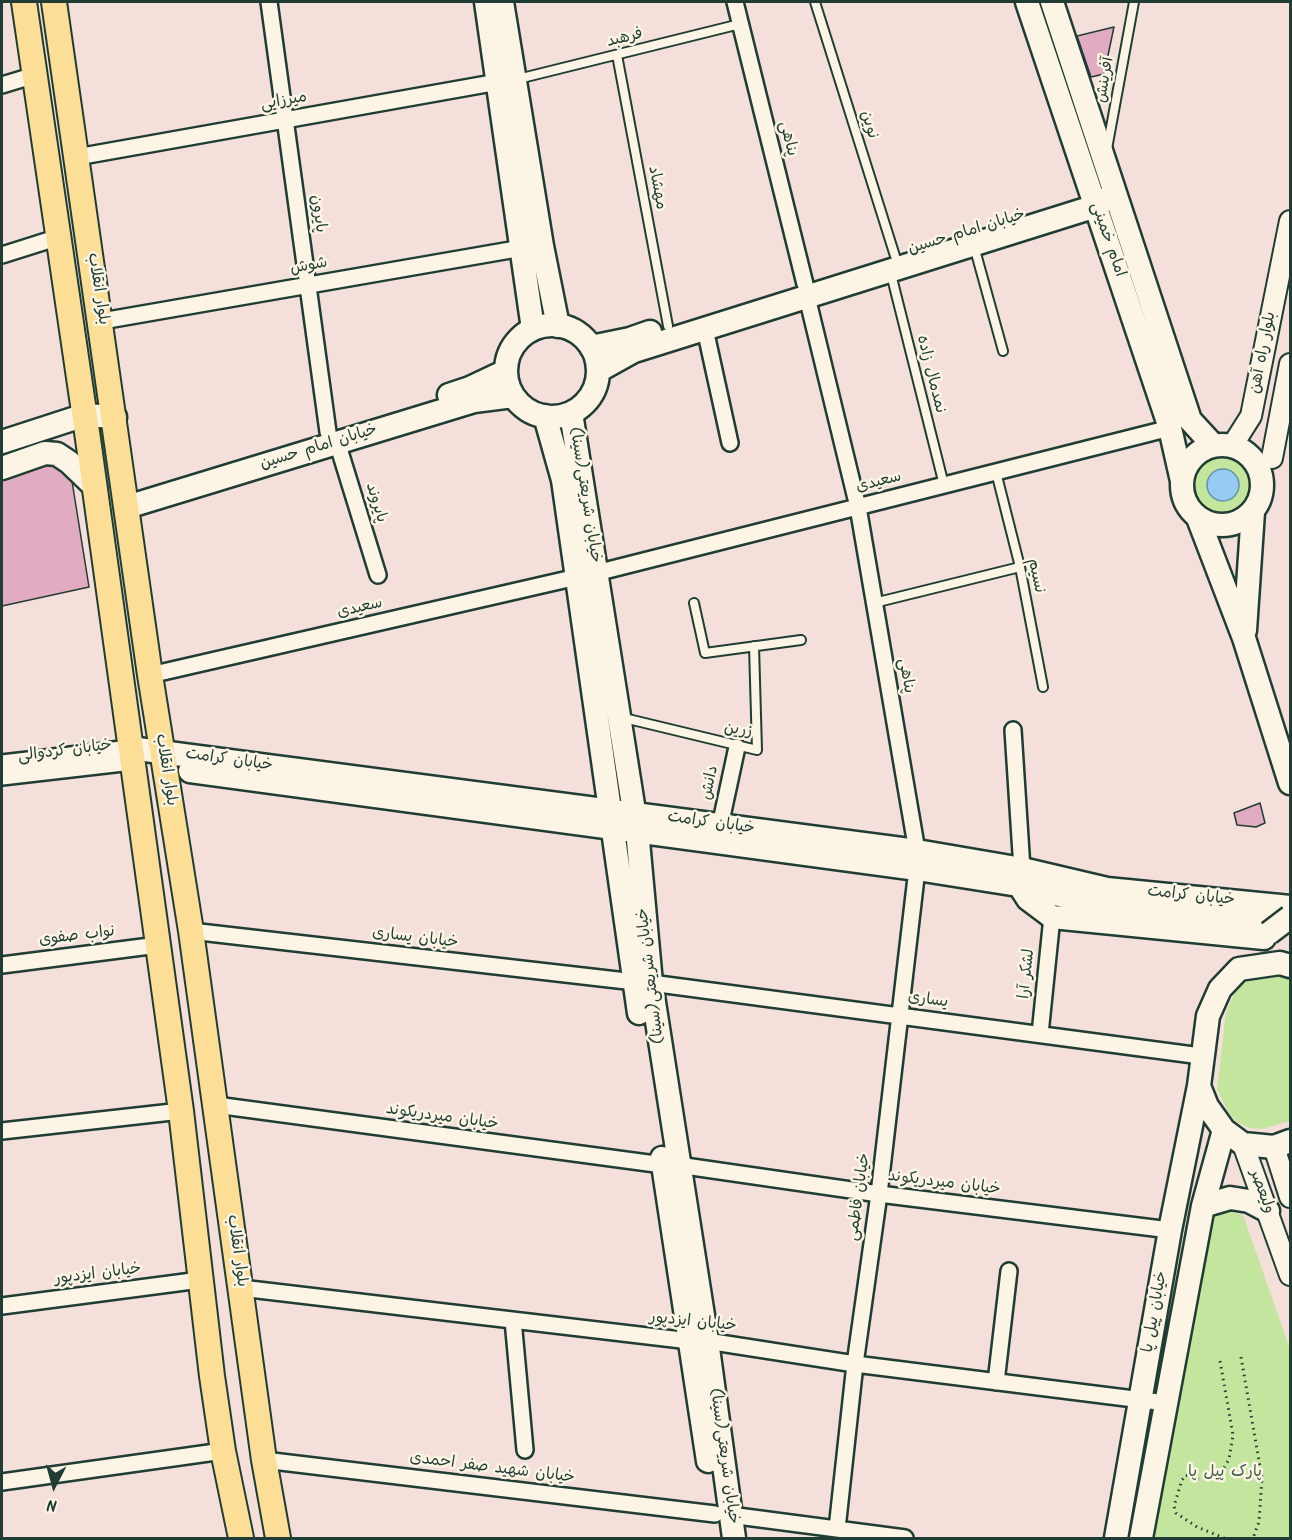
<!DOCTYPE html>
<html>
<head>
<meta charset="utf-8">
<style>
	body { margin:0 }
	#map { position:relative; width:1292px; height:1540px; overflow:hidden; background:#f4dfda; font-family:Kalam,sans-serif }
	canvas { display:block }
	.frame { position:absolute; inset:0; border:3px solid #1f3d34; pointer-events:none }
	.north { position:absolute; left:24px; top:1456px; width:60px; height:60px; -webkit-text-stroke:4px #fcf5e5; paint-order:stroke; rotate:186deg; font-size:16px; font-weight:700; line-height:24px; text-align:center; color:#1f3d34 }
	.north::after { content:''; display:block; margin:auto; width:21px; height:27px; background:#1f3d34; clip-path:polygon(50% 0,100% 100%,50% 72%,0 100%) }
</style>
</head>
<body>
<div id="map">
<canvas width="1292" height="1540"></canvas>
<div class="frame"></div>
<div class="north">N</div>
</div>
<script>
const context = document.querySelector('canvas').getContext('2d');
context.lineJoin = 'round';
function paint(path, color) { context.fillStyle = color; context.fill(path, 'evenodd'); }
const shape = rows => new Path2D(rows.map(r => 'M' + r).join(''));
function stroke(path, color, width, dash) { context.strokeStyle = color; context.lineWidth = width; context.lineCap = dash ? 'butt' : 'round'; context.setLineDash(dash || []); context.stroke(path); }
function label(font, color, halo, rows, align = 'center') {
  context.font = font + ' Kalam,"Playpen Sans Arabic",sans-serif'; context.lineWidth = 5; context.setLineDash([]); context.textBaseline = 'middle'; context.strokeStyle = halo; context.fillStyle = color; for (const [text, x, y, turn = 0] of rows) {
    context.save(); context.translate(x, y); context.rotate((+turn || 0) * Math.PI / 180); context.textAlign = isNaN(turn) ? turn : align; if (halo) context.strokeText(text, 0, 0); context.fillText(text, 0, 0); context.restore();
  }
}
paint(shape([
	'1191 484a31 31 0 1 1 62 0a31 31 0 1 1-62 0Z',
	[1290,974,1290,1121,1262,1129,1249,1128,1237,1122,1228,1112,1217,1089,1226,1012,1239,983,1248,975],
	[1224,1210,1243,1215,1290,1349,1290,1538,1147,1538,1206,1217]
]), '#c4e59e');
const water = shape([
	'1207 485a16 16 0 1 1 32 0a16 16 0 1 1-32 0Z'
]);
paint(water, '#96cbf4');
stroke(water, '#6692a7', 1.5);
const building = shape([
	[1114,27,1104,74,1091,77,1077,36,1114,27],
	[49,459,71,475,89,587,2,606,2,475,49,459],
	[1260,803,1265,823,1256,827,1237,825,1234,813,1260,803]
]);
paint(building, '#e1abc2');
stroke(building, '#1f3d34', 1.5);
const service = shape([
	[815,2,895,256],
	[617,55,668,326],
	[518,79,740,24],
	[1107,149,1134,2],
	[974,246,1003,351],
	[891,274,944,485],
	[996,472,1020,567,1043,687],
	[694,603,705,653,801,640],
	[874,603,1020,567],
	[624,718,757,750,754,646]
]);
const minor = shape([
	[269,2,328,432],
	[735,2,805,284],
	[2,85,35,75],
	[77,157,498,82],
	[2,255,59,237],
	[807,297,858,507,917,851],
	[102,321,522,248],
	[705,329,730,443],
	[337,442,378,575],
	[596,573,1170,428],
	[150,675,577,577],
	[1013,730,1022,869],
	[2,763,130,748],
	[2,777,132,762],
	[720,826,737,747],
	[191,931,635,982],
	[2,965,158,945],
	[651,983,1201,1056],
	[1040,1034,1052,917],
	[216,1105,663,1165],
	[2,1131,181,1111],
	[678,1165,879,1194,1170,1230],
	[241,1288,690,1341,707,1341,855,1364,1166,1403],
	[2,1306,200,1280],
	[513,1320,525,1450],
	[996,1382,1009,1271],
	[264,1460,715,1514],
	[2,1482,223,1451],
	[730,1515,905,1538],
	[837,1529,855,1364,879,1194,917,869]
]);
const tertiary = shape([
	[1232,446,1251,416,1290,221],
	[1272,458,1290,364],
	[1243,1144,1290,1275],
	[1274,1147,1290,1197]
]);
const secondary = shape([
	[486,2,533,329],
	[502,2,542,246,558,326],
	[1027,2,1170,428,1182,481],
	[1052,2,1190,420,1213,445],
	'506 371a46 46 0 1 1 92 0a46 46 0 1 1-92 0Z',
	[591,347,630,339,650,332],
	[598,371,634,351,1096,206,1115,193],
	[449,395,470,388,506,371],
	[571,413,637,830,651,983,707,1341,734,1538],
	[545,416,563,480,639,1013],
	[2,442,85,415,115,417],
	'1182 485a40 40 0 1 1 80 0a40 40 0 1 1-80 0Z',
	[2,468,45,453,57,454,69,462,95,487],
	[127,507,474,401,513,396],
	[1198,518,1244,638,1290,783],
	[1245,630,1253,512],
	[130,748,917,851,1022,869,1107,889,1290,907],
	[190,771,917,869,1018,885,1102,905,1283,922],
	[1019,885,1028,899,1052,917,1264,938],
	[1290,966,1280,963,1239,969,1220,989,1208,1016,1199,1086,1207,1106,1224,1130,1243,1144,1274,1147,1290,1141],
	[662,1158,708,1461],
	[1203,1206,1230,1198,1249,1201,1268,1211],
	[1116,1538,1170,1230,1199,1086],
	[1141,1538,1203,1206,1224,1130]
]);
const primary = shape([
	[24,2,88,439,181,1111,212,1376,223,1451,241,1538],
	[54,2,150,675,191,931,264,1460,278,1538]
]);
stroke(service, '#1f3d34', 12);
stroke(minor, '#1f3d34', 20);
stroke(tertiary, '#1f3d34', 24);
stroke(secondary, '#1f3d34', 27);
stroke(primary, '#1f3d34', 28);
stroke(shape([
	[1241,1357,1262,1478,1259,1522,1253,1538],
	[1220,1361,1233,1435,1229,1459,1224,1468,1212,1477,1199,1479,1186,1475,1182,1480,1174,1506,1176,1513,1197,1527,1224,1538]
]), '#1f3d34', 3, [1.5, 4.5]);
stroke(service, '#fcf5e5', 8);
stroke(minor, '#fcf5e5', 15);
stroke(tertiary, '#fcf5e5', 20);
stroke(secondary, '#fcf5e5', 22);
stroke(primary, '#fcde96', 24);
const secondaryBridge = shape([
	[1269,933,1290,917]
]);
stroke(secondaryBridge, '#1f3d34', 27, []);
stroke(secondaryBridge, '#fcf5e5', 22);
label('16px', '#1f3d34', '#fcf5e5', [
	["فرهبد",625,39,-14],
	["آفرینش",1106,80,-80],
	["میرزایی",284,102,-10],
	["نوین",868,125,73],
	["پناهی",787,139,76],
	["مهشاد",656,188,79],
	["پایرون",317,214,82],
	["خیابان امام حسین",967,233,-17],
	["امام خمینی",1107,240,71],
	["شوش",309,267,-10],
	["بلوار انقلاب",97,289,81],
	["بلوار راه آهن",1264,353,-79],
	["نمدمال زاده",930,375,76],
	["خیابان امام حسین",319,448,-17],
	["سعیدی",879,483,-14],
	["خیابان شریعتی(سینا)",584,495,81],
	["پایروند",375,503,73],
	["نسیم",1035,576,78],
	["سعیدی",360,609,-13],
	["پناهی",905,676,80],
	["زرین",738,731,7],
	["خیابان کردوالی",65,752,-7],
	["خیابان کرامت",229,761,8],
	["بلوار انقلاب",165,770,81],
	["دانش",711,783,-78],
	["خیابان کرامت",711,824,8],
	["خیابان کرامت",1191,897,6],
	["نواب صفوی",77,937,-7],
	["خیابان یساری",415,939,7],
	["لشکر آرا",1028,974,-84],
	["خیابان شریعتی(سینا)",652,976,-97],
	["یساری",928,1001,8],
	["خیابان میردریکوند",442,1118,8],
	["خیابان میردریکوند",944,1184,7],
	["ولیعصر",1261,1192,70],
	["خیابان فاطمی",860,1197,-82],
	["بلوار انقلاب",236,1251,82],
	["خیابان ایزدپور",98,1275,-7],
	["خیابان پیل پا",1156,1312,-80],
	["خیابان ایزدپور",693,1323,6],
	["خیابان شریعتی(سینا)",723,1456,82],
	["خیابان شهید صفر احمدی",492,1469,7]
]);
label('16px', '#405f49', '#fcf5e5', [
	["پارک پیل پا",1225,1473]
]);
</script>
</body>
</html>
